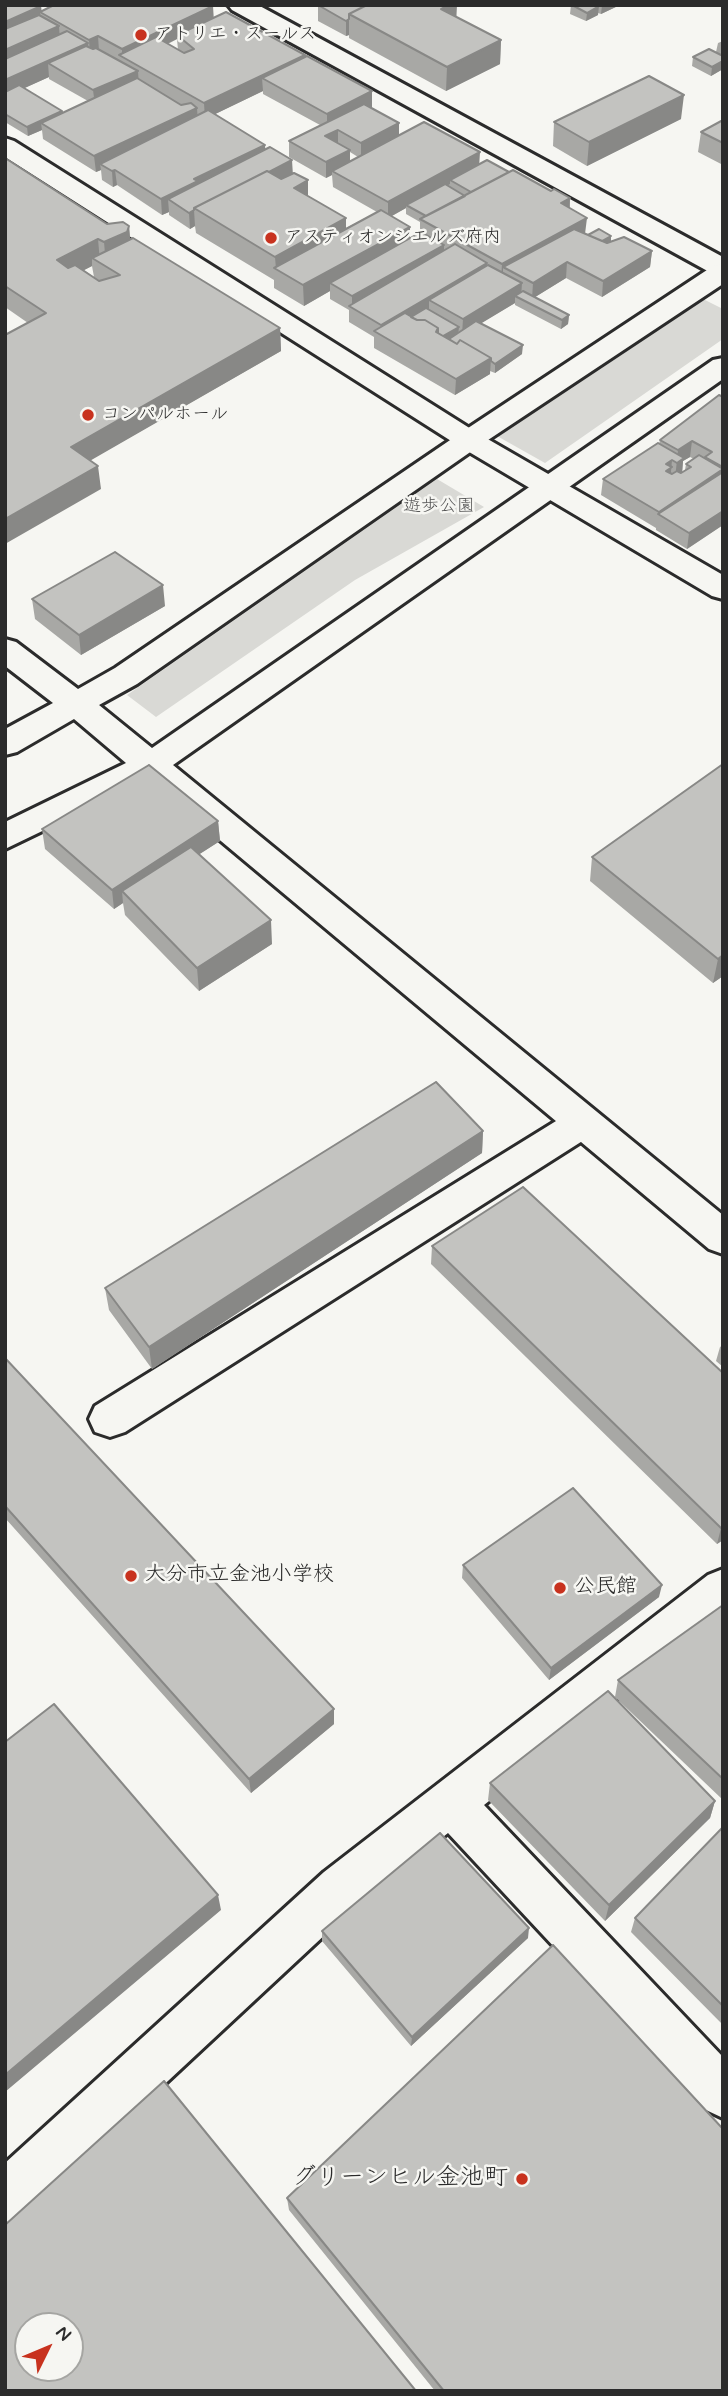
<!DOCTYPE html>
<html>
<head>
<meta charset="utf-8">
<style>
	body { margin:0 }
	#map { position:relative; width:728px; height:2396px; overflow:hidden; background:#f6f6f2; font-family:Mynerve,sans-serif }
	canvas { display:block }
	.frame { position:absolute; inset:0; border:7px solid #2b2b2b; pointer-events:none }
	.north { position:absolute; left:14px; top:2312px; width:70px; height:70px; box-sizing:border-box; background:#f6f6f2; border:2px solid #a5a5a2; border-radius:50%; rotate:47deg; font-size:19px; font-weight:700; line-height:28px; text-align:center; color:#2b2b2b }
	.north::after { content:''; display:block; margin:auto; width:24px; height:32px; background:#c8321e; clip-path:polygon(50% 0,100% 100%,50% 72%,0 100%) }
</style>
</head>
<body>
<div id="map">
<canvas width="728" height="2396"></canvas>
<div class="frame"></div>
<div class="north">N</div>
</div>
<script>
const context = document.querySelector('canvas').getContext('2d');
context.lineJoin = 'round';
function paint(path, color) { context.fillStyle = color; context.fill(path, 'evenodd'); }
const shape = rows => new Path2D(rows.map(r => 'M' + r).join(''));
function stroke(path, color, width, dash) { context.strokeStyle = color; context.lineWidth = width; context.lineCap = dash ? 'butt' : 'round'; context.setLineDash(dash || []); context.stroke(path); }
function label(font, color, halo, rows, align = 'center') {
  context.font = font + ' Mynerve,"Klee One",sans-serif'; context.lineWidth = 5; context.setLineDash([]); context.textBaseline = 'middle'; context.strokeStyle = halo; context.fillStyle = color; for (const [text, x, y, turn = 0] of rows) {
    context.save(); context.translate(x, y); context.rotate((+turn || 0) * Math.PI / 180); context.textAlign = isNaN(turn) ? turn : align; if (halo) context.strokeText(text, 0, 0); context.fillText(text, 0, 0); context.restore();
  }
}
paint(shape([
	[701,298,723,309,723,339,545,463,497,436],
	[437,479,484,507,355,580,156,717,127,695]
]), '#d9d9d5');
const street = shape([
	[228,5,258,5,723,257,723,276,713,274,232,10,228,5],
	[5,138,14,141,479,434,723,575,723,599,712,596,459,446,5,157,5,138],
	[582,1108,595,1113,601,1123,595,1133,125,1432,110,1437,95,1432,89,1419,95,1406,569,1113,582,1108],
	[723,1569,723,1615,484,1805,723,2057,723,2118,706,2110,448,1833,358,1904,23,2216,5,2223,5,2163,324,1872,708,1575,723,1569]
]);
const secondary = shape([
	[723,264,723,284,479,446,137,684,99,705,152,748,713,360,723,358,723,379,173,765,723,1215,723,1254,709,1249,148,780,5,849,5,822,126,763,74,719,17,752,5,755,5,729,53,703,5,666,5,639,16,642,78,689,115,668,459,434,713,266,723,264]
]);
stroke(street, '#2b2b2b', 6);
stroke(secondary, '#2b2b2b', 6);
paint(street, '#f6f6f2');
paint(secondary, '#f6f6f2');
paint(shape([
	[5,5,42,11,214,18,305,57,372,91,372,107,371,108,399,123,399,136,479,165,509,172,551,191,570,198,570,208,585,234,611,242,652,251,650,267,602,297,566,278,535,297,569,315,568,324,561,329,515,305,515,303,481,323,522,354,495,373,490,371,490,374,455,395,374,348,374,337,349,322,349,310,330,299,330,291,304,306,274,288,274,280,196,233,195,226,190,229,169,215,169,212,162,215,117,185,113,187,102,180,101,170,96,172,43,139,42,130,28,136,5,122],
	[177,39,178,50,168,44],
	[49,77,49,79,88,101,62,113,62,111,24,88],
	[263,91,263,94,320,125,289,141,289,157,326,178,332,175,333,187,377,212,346,228,346,218,308,196,293,173,265,150,265,145,215,114],
	[350,152,358,157,350,161],
	[406,208,406,214,420,222,420,233,410,238,392,216],
	[318,5,457,17,501,40,500,64,446,91,349,38,349,35,346,36,318,21],
	[571,5,620,5,601,14,598,13,598,15,586,21,570,14],
	[723,41,723,69,711,76,692,66,693,57,716,52,718,43],
	[681,119,587,166,553,146,554,122],
	[723,120,723,165,698,152,701,132],
	[5,158,107,224,129,226,130,239,280,328,281,351,90,460,101,489,28,323,5,307],
	[92,266,94,277,84,270],
	[722,393,723,393,723,525,687,549,656,530,656,528,601,495,603,479,659,444,660,440,721,396],
	[690,457,694,459,686,464,685,470,682,473,683,461],
	[32,599,165,606,81,655,35,619],
	[723,764,723,976,713,983,590,881,592,857],
	[218,821,220,841,199,854,272,944,199,991,125,915,123,903,114,909,45,849,42,829],
	[483,1131,482,1153,152,1369,109,1310,105,1288],
	[432,1246,723,1373,723,1540,717,1544,431,1264],
	[723,1345,723,1367,716,1361,720,1347],
	[5,1358,334,1709,334,1724,251,1793,5,1518],
	[463,1565,659,1597,549,1680,462,1578],
	[723,1605,723,1800,615,1697,618,1680],
	[490,1783,715,1801,710,1818,605,1921,488,1800],
	[723,1827,723,2025,631,1932,635,1918],
	[322,1931,528,1938,411,2046,322,1941],
	[287,2198,723,2391,435,2391,289,2210]
]), '#a8a8a5');
paint(shape([
	[448,5,457,5,456,25,441,9],
	[602,5,620,5,601,14],
	[41,6,42,13,40,12,41,22,5,38,5,22],
	[213,6,214,22,177,35,177,39,130,61,122,57,122,49],
	[599,6,598,15,586,21,587,13],
	[349,19,349,35,346,36,346,21],
	[59,26,60,42,5,67,5,50],
	[98,36,99,51,90,55,89,40],
	[501,40,500,64,446,91,447,67],
	[88,43,90,59,48,63,49,77,5,97,5,80],
	[305,55,305,71,262,78,263,91,205,119,204,103],
	[723,61,723,69,711,76,712,67],
	[138,71,139,87,95,105,93,90],
	[372,91,372,107,327,130,327,114],
	[684,95,681,119,587,166,589,142],
	[197,108,198,124,100,164,101,170,96,172,94,156],
	[62,111,63,119,41,123,42,130,28,136,27,127],
	[399,123,399,139,361,159,361,143],
	[338,130,338,145,325,136],
	[265,145,266,161,168,199,169,212,162,215,161,199,194,179],
	[350,150,350,166,332,171,332,175,326,178,326,162],
	[480,152,479,168,450,180,450,184,409,207,406,205,406,208,388,218,388,202],
	[292,160,293,176,196,209],
	[115,170,117,185,113,187,112,171],
	[308,180,308,205,294,188],
	[570,198,569,214,561,203],
	[194,210,195,226,190,229,189,213],
	[346,218,346,243,276,269,275,257],
	[587,218,585,234,503,267,503,279,501,280,502,264],
	[129,226,131,249,106,265,104,242],
	[410,227,410,247,330,283,330,291,304,306,303,285],
	[611,236,611,245,597,244],
	[98,239,100,262,92,258,92,266,59,283,57,260],
	[444,245,444,261,352,307,352,296],
	[652,251,650,267,602,297,603,281],
	[567,262,566,278,532,299,533,283],
	[487,263,486,279,429,300,429,313,380,335,381,325],
	[522,283,521,298,515,296,515,303,462,335,463,319],
	[569,315,568,324,561,329,562,320],
	[459,327,458,336,451,340,443,336],
	[280,328,281,351,74,470,71,447],
	[523,345,522,354,495,373,495,364],
	[491,358,490,374,455,395,456,379],
	[692,441,690,457,683,461,682,474,675,479,678,450],
	[672,460,670,483,664,487,666,464],
	[98,466,101,489,5,544,5,519],
	[723,469,720,485,658,514,659,512],
	[723,511,723,525,687,549,689,533],
	[163,585,165,606,81,655,79,635],
	[218,821,220,841,130,899,122,891,123,903,114,909,112,890],
	[271,920,272,944,199,991,197,968],
	[723,955,723,976,713,983,718,959],
	[483,1131,482,1153,152,1369,149,1347],
	[723,1527,723,1540,717,1544,721,1528],
	[662,1585,659,1597,549,1680,551,1668],
	[334,1709,334,1724,251,1793,249,1779],
	[715,1801,710,1818,605,1921,609,1905],
	[218,1895,221,1910,5,2092,5,2075],
	[529,1928,528,1938,411,2046,412,2037]
]), '#888886');
const building = shape([
	[5,5,40,5,41,6,5,22,5,5],
	[54,5,211,5,213,6,122,49,98,36,89,40,40,12,54,5],
	[318,5,367,5,349,14,349,19,346,21,318,5],
	[367,5,448,5,441,9,501,40,447,67,349,14,367,5],
	[572,5,597,5,599,6,587,13,572,5],
	[226,12,305,55,204,103,119,55,156,37,184,53,194,49,177,35,226,12],
	[39,15,59,26,5,50,5,29,39,15],
	[67,31,88,43,5,80,5,59,67,31],
	[86,46,93,49,96,48,138,71,93,90,48,63,86,46],
	[709,49,723,56,723,61,712,67,693,57,709,49],
	[307,56,372,91,327,114,262,78,307,56],
	[649,76,684,95,589,142,554,122,649,76],
	[137,78,181,105,191,103,197,108,94,156,41,123,137,78],
	[19,85,62,111,27,127,5,114,5,92,19,85],
	[364,104,399,123,361,143,338,130,325,136,350,150,326,162,289,141,364,104],
	[208,110,265,145,194,179,198,181,161,199,115,170,112,171,100,164,208,110],
	[723,120,723,143,701,132,723,120],
	[424,122,480,152,388,202,332,171,424,122],
	[270,147,292,160,269,172,267,171,194,208,194,210,189,213,168,199,270,147],
	[5,158,107,224,123,222,129,226,127,232,104,242,98,239,57,260,68,268,75,265,99,281,120,275,92,258,133,238,280,328,71,447,98,466,5,519,5,335,46,313,5,286,5,158],
	[487,160,509,172,471,192,450,180,487,160],
	[513,170,551,191,554,189,570,198,561,203,587,218,502,264,420,219,513,170],
	[267,171,281,179,294,173,308,180,294,188,346,218,275,257,194,208,267,171],
	[445,184,465,196,426,216,406,205,445,184],
	[381,210,410,227,303,285,274,268,381,210],
	[574,229,607,243,624,237,652,251,603,281,567,262,533,283,503,267,574,229],
	[599,229,611,236,602,241,588,235,599,229],
	[421,232,444,245,352,296,330,283,421,232],
	[455,244,487,263,381,325,349,306,455,244],
	[488,265,522,283,463,319,429,300,488,265],
	[523,291,569,315,562,320,515,296,523,291],
	[426,308,459,327,443,336,438,333,438,328,425,320,417,320,411,317,426,308],
	[405,313,417,320,425,320,438,328,436,332,457,344,460,340,491,358,456,379,374,331,405,313],
	[476,321,523,345,495,364,491,361,491,358,460,340,457,344,449,339,476,321],
	[719,395,723,397,723,467,705,457,712,452,692,441,678,450,660,440,719,395],
	[658,443,684,458,677,463,672,460,666,464,672,467,666,471,672,474,677,471,681,473,691,467,686,464,699,455,723,469,659,512,603,479,658,443],
	[723,472,723,511,689,533,658,514,723,472],
	[115,552,163,585,79,635,32,599,115,552],
	[723,764,723,955,718,959,592,857,723,764],
	[149,765,218,821,112,890,42,829,149,765],
	[191,847,271,920,197,968,122,891,191,847],
	[436,1082,483,1131,149,1347,105,1288,436,1082],
	[523,1187,723,1373,723,1527,721,1528,432,1246,523,1187],
	[5,1358,334,1709,249,1779,5,1506,5,1358],
	[573,1488,662,1585,551,1668,463,1565,573,1488],
	[723,1605,723,1779,618,1680,723,1605],
	[608,1691,715,1801,609,1905,490,1783,608,1691],
	[54,1704,218,1895,5,2075,5,1742,54,1704],
	[723,1827,723,2006,635,1918,723,1827],
	[440,1833,529,1928,412,2037,322,1931,440,1833],
	[553,1945,723,2129,723,2391,444,2391,287,2198,553,1945],
	[164,2081,416,2391,5,2391,5,2225,164,2081],
	[28,2326,70,2326,70,2368,28,2368,28,2326]
]);
paint(building, '#c3c3c0');
stroke(building, '#888886', 2);
for (const [x, y, r, color] of [
	[141,35,7,"#c8321e"],
	[271,238,7,"#c8321e"],
	[88,415,7,"#c8321e"],
	[131,1576,7,"#c8321e"],
	[560,1588,7,"#c8321e"],
	[522,2179,7,"#c8321e"]
]) { const dot = new Path2D(); dot.arc(x, y, r, 0, 2 * Math.PI); context.fillStyle = color; context.fill(dot); stroke(dot, '#f6f6f2', 2.5); }
label('18px', '#2b2b2b', '#f6f6f2', [
	["アトリエ・スールス",155,35],
	["アスティオンシエルズ府内",285,238],
	["コンパルホール",102,415]
], 'left');
label('18px', '#565656', '#f6f6f2', [
	["遊歩公園",439,507]
]);
label('21px', '#2b2b2b', '#f6f6f2', [
	["大分市立金池小学校",145,1576],
	["公民館",574,1588]
], 'left');
label('24px', '#2b2b2b', '#f6f6f2', [
	["グリーンヒル金池町",508,2179]
], 'right');
</script>
</body>
</html>
